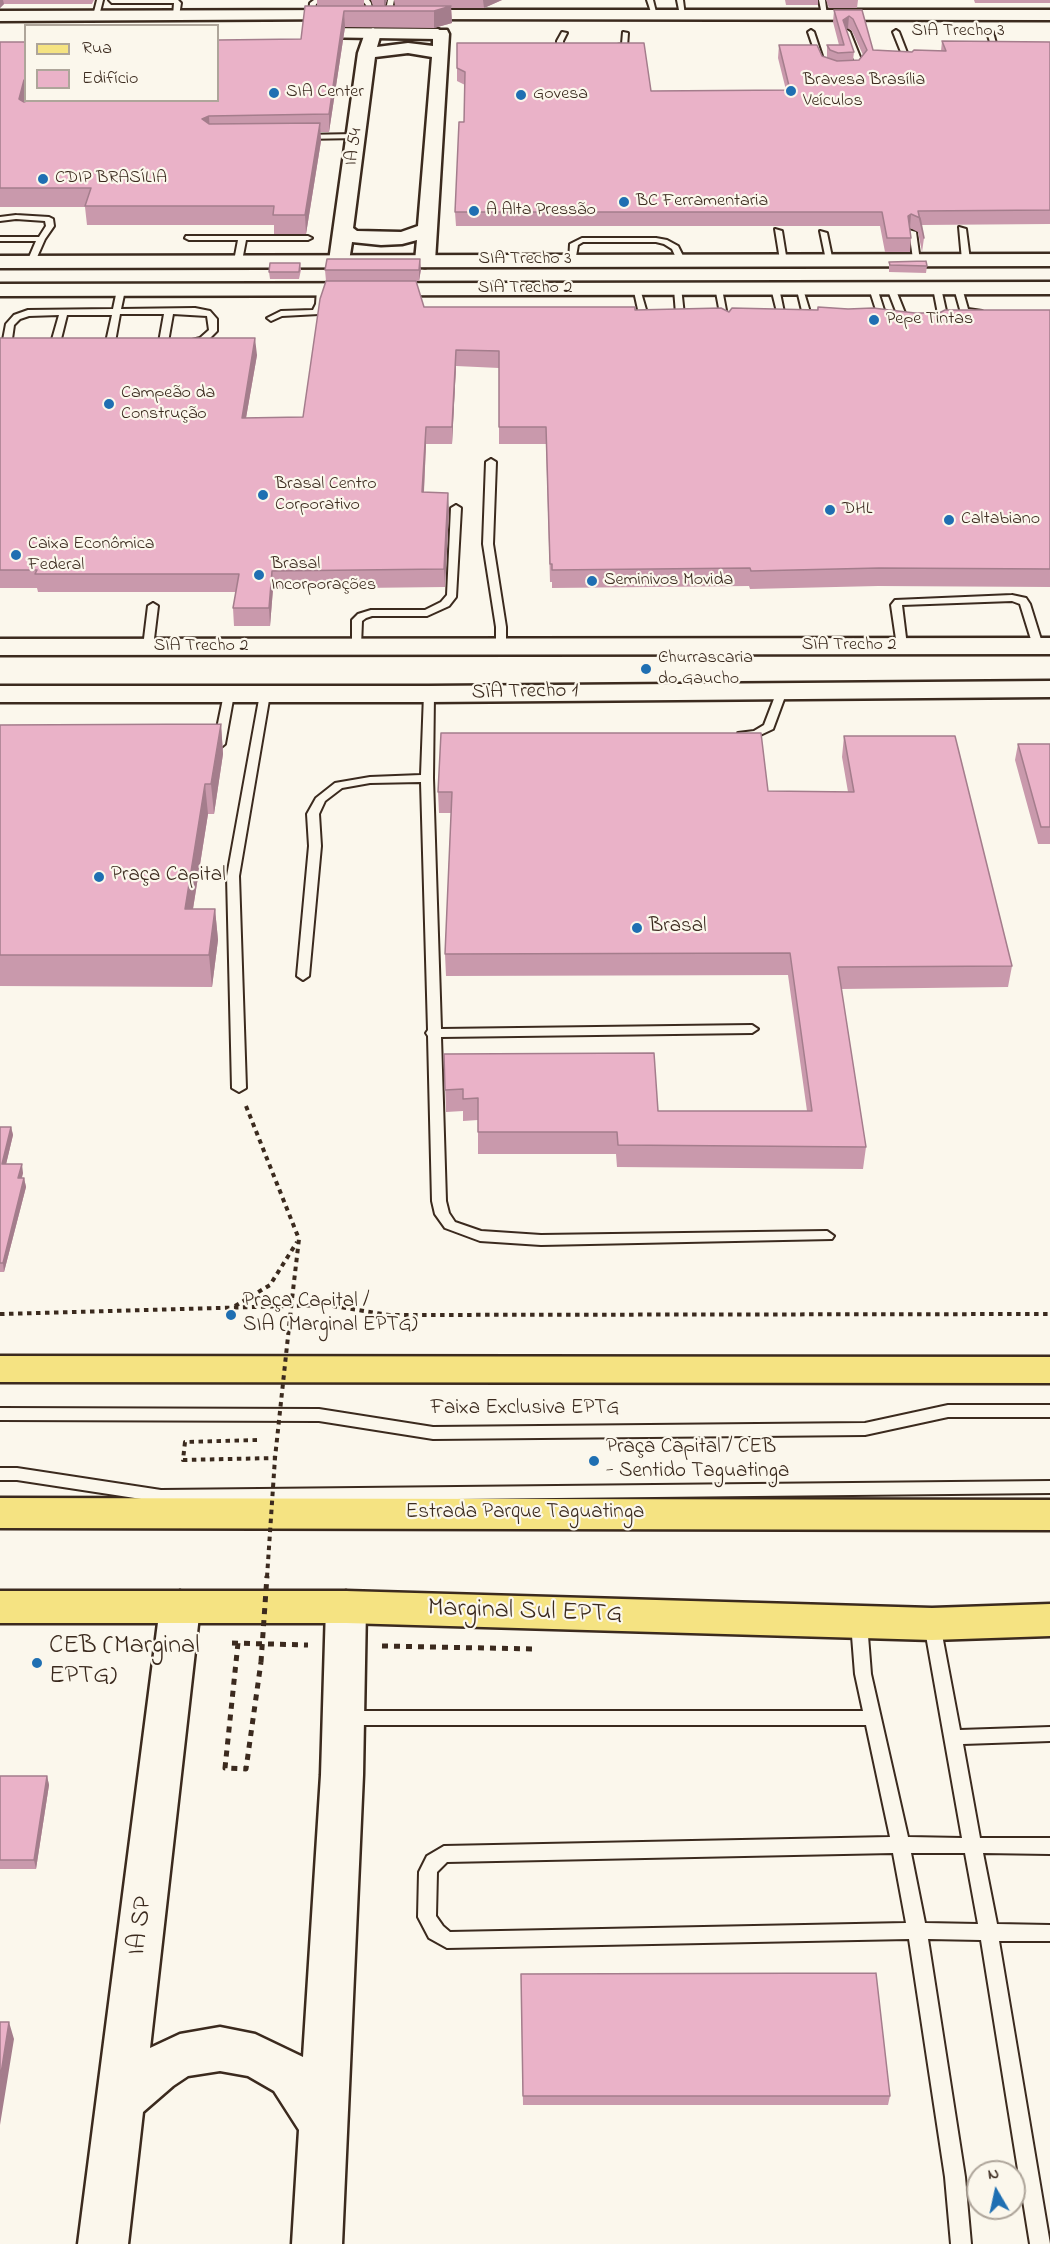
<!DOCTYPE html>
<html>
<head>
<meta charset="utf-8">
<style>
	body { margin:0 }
	#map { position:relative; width:1050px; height:2244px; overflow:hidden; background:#fbf7ec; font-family:"Indie Flower",sans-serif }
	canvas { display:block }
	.legend { position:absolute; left:24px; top:24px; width:195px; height:78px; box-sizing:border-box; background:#fbf7ec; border:2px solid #aea59a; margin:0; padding:8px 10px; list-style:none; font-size:18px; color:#3b2a1e }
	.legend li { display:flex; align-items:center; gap:12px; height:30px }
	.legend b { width:30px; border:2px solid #aea59a }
	.north { position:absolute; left:966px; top:2160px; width:60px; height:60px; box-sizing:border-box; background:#fbf7ec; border:2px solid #aea59a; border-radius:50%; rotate:351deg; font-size:16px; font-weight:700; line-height:24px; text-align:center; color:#3b2a1e }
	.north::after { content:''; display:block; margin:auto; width:21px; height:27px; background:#1f6fb2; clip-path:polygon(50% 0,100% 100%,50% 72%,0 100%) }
</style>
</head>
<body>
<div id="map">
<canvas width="1050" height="2244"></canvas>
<ul class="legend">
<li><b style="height:8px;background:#f5e382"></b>Rua</li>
<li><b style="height:16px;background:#eab2c8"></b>Edifício</li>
</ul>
<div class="north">N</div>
</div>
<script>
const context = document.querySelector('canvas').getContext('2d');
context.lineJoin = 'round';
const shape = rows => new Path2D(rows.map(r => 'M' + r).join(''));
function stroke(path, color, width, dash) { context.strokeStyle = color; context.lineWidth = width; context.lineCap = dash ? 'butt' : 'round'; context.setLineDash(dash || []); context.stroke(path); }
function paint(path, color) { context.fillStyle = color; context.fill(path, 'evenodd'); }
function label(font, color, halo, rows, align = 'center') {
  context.font = font + ' "Indie Flower",sans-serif'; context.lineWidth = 4.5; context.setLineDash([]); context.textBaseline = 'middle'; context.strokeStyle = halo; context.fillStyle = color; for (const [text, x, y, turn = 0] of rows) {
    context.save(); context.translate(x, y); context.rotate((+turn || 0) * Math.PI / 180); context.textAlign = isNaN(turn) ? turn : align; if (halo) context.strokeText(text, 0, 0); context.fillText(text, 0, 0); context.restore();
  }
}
const service = shape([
	[97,0,103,0,99,16,96,18,93,16,97,0],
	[109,0,178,0,181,3,179,16,176,18,173,16,174,3,112,3,109,0],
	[314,0,323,0,316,4,313,16,309,16,310,3,314,0],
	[362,0,369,0,371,3,373,16,369,16,366,5,362,0],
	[388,0,394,0,391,15,388,17,385,15,388,0],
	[647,0,653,0,657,16,652,15,647,0],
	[677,0,683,0,685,16,680,15,677,0],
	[819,0,825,0,827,16,822,15,819,0],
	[811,30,814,32,824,62,818,61,808,32,811,30],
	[847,30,850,32,864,67,852,72,848,70,856,66,844,32,847,30],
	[896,30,899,32,911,63,905,62,893,32,896,30],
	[990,30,993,32,997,47,1006,50,1006,52,992,49,987,32,990,30],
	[562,32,567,33,563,41,563,49,547,49,547,47,557,46,557,41,562,32],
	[623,32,628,33,627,47,608,49,608,47,622,44,623,32],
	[356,134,359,134,359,138,302,139,298,137,302,135,356,134],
	[16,215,49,217,53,219,54,226,45,239,34,264,27,262,36,241,0,241,0,237,39,237,46,226,45,221,16,219,0,221,0,217,16,215],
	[959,227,966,229,970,260,966,262,962,260,959,227],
	[775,229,782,231,787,262,780,260,775,229],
	[909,230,916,232,920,261,913,259,909,230],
	[820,231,827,233,833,262,826,260,820,231],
	[186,236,308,236,312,238,308,240,246,240,242,261,238,263,234,261,238,240,189,240,185,238,186,236],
	[582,238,656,238,667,240,678,246,685,260,678,262,672,249,664,244,656,242,583,242,578,245,575,262,569,262,570,244,582,238],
	[775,285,779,288,786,322,779,320,771,288,775,285],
	[873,285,877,288,884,310,881,317,867,320,864,319,864,315,874,313,876,310,869,288,873,285],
	[937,285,941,288,948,320,936,327,932,324,939,319,933,288,937,285],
	[958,285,962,288,968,309,982,311,982,315,961,313,954,288,958,285],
	[321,286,325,289,324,304,319,314,282,316,271,321,267,318,281,311,313,310,316,304,317,289,321,286],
	[796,286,802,286,810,312,821,316,821,320,803,315,796,286],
	[888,286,895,288,907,318,914,322,914,326,908,326,899,319,887,288,888,286],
	[121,287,125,290,121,309,195,308,210,311,217,319,217,331,206,342,188,347,21,349,3,340,6,324,14,315,28,310,113,309,117,290,121,287],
	[120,314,164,314,159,342,115,342,120,314],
	[173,314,207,316,209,330,200,338,188,341,168,342,173,314],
	[59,315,51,343,22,343,12,339,14,325,20,319,29,316,59,315],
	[67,315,112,315,106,342,60,343,67,315],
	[633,287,640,289,647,313,656,316,676,314,674,289,681,287,684,315,675,321,644,320,639,314,633,287],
	[715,287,722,289,729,326,722,324,715,287],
	[491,459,496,462,493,544,506,627,506,646,501,649,496,646,496,627,483,544,486,462,491,459],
	[456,505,461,508,456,597,449,606,427,616,372,616,366,618,362,621,361,646,360,648,352,648,352,620,358,614,371,610,425,610,441,602,447,595,451,508,456,505],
	[1012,595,1026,598,1030,604,1043,646,1042,648,1034,648,1033,646,1020,604,1012,601,902,605,907,646,902,649,897,646,891,605,895,600,1012,595],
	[153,603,158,606,153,647,148,650,143,647,148,606,153,603],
	[782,688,787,691,773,729,756,737,738,737,738,733,754,731,764,725,777,691,782,688],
	[229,691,234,694,225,744,219,749,211,749,209,747,214,743,224,694,229,691],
	[265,691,270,694,239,876,246,1088,239,1092,232,1088,227,876,260,694,265,691],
	[429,691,434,694,433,778,441,1029,752,1025,758,1029,752,1033,441,1037,446,1201,449,1213,455,1222,481,1231,541,1235,827,1231,834,1236,832,1239,541,1245,480,1241,445,1228,435,1214,432,1201,428,1036,426,1033,428,1030,421,782,370,783,342,788,325,801,319,814,321,846,309,976,303,980,297,976,309,846,307,814,316,798,335,783,370,777,421,775,424,694,429,691],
	[948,1405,1050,1405,1050,1417,948,1417,865,1435,433,1439,319,1421,0,1420,0,1408,319,1409,433,1427,865,1423,948,1405],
	[0,1468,17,1468,161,1490,1050,1481,1050,1493,161,1502,17,1480,0,1480,0,1468],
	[859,1616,865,1618,867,1623,871,1674,908,1837,962,1838,924,1624,926,1619,932,1617,938,1619,940,1624,960,1730,1050,1727,1050,1741,963,1744,980,1838,1050,1838,1050,1854,983,1853,997,1924,1050,1925,1050,1941,999,1941,1050,2244,1030,2244,981,1940,928,1939,965,2177,971,2244,951,2244,945,2177,909,1939,447,1948,429,1938,418,1917,419,1872,427,1856,444,1846,890,1837,866,1725,345,1725,339,1723,336,1718,339,1713,345,1711,863,1711,855,1674,851,1623,853,1618,859,1616],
	[893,1853,906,1923,450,1932,443,1926,436,1916,437,1872,447,1862,893,1853],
	[911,1853,965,1853,978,1924,925,1923,911,1853]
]);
const tertiary = shape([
	[373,28,381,33,377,47,408,43,433,46,433,34,435,30,447,30,449,34,435,261,432,265,425,267,418,265,415,261,417,240,402,244,381,245,352,242,349,261,346,265,339,267,332,265,329,261,358,53,365,33,373,28],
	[408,53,432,57,418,226,401,232,357,231,353,228,375,57,408,53],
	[180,1591,194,1596,200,1607,150,2048,180,2034,220,2027,255,2034,303,2057,321,1775,326,1607,332,1596,346,1591,360,1596,366,1607,363,1775,342,2244,292,2244,299,2130,274,2091,248,2076,220,2071,188,2076,173,2086,143,2112,128,2244,78,2244,160,1607,166,1596,180,1591]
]);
const secondary = shape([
	[349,10,357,15,355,19,0,21,0,11,349,10],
	[407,10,1050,10,1050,20,401,19,399,15,407,10],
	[318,28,438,29,446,34,438,39,312,37,310,33,312,29,318,28],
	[1050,254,1050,266,0,268,0,256,1050,254],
	[1050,282,1050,294,0,296,0,284,1050,282],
	[1050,638,1050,654,0,655,0,639,1050,638],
	[1050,681,1050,697,429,702,0,702,0,686,429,686,1050,681]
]);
const primary = shape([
	[0,1591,346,1591,932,1608,1050,1604,1050,1636,932,1640,346,1623,0,1623,0,1591]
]);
const trunk = shape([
	[0,1356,1050,1357,1050,1383,0,1382,0,1356],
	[0,1498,1050,1500,1050,1530,0,1528,0,1498]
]);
stroke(service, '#3b2a1e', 4);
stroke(tertiary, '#3b2a1e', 5);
stroke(secondary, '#3b2a1e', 5);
stroke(primary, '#3b2a1e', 5);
stroke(trunk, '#3b2a1e', 5);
stroke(shape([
	[246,1106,299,1239,292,1299],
	[235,1306,270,1285,297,1242],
	[0,1314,327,1305,389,1315,1050,1314],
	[257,1440,185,1442,183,1460,275,1458]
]), '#3b2a1e', 4, [4.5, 4.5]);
stroke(shape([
	[232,1643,308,1645],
	[238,1643,225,1768,246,1769,261,1662],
	[382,1646,536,1649]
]), '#3b2a1e', 5, [6, 6]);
paint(service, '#fbf7ec');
paint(tertiary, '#fbf7ec');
paint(secondary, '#fbf7ec');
paint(primary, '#f5e382');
paint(trunk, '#f5e382');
stroke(shape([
	[267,1577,275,1458,292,1299]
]), '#3b2a1e', 4, [4.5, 4.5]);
stroke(shape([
	[261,1662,267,1576]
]), '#3b2a1e', 5, [6, 6]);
paint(shape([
	[0,0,94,0,92,4,4,4,0,8],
	[317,0,364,0,364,6,373,6,371,0,387,0,385,6,395,6,394,0,502,0,484,8,451,8,452,23,434,28,345,27,329,132,320,132,321,141,306,234,274,234,274,225,87,225,85,207,0,207,0,42,26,42,25,102,301,39,317,6],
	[785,0,818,0,818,5,786,5],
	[826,0,858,0,857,8,829,8],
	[974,0,1050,0,1050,3,975,3],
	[834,10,862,10,873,50,912,52,941,51,942,41,1050,42,1050,224,921,225,924,238,922,252,918,232,910,228,911,238,910,252,885,252,880,226,456,226,455,212,464,122,465,85,457,81,457,68,651,91,786,90,778,58,779,45,827,58,827,45,839,45,833,22],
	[848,28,852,31,863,55,859,60,853,60,854,52,846,30],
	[889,262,927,266,926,273,889,272],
	[300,263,301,270,299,279,270,279,269,272],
	[421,269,419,281,326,281,325,270],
	[424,307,729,312,817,310,818,307,915,313,1050,310,1050,587,878,586,750,589,749,586,552,588,552,582,550,582,546,444,499,444,499,368,456,366,452,444,426,444,424,492,449,510,445,587,273,589,270,626,234,626,233,608,236,592,38,592,37,588,0,588,0,338,257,355,246,418,303,417],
	[221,724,223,754,214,814,208,814,193,909,215,909,218,940,212,987,0,986,0,725],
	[844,736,1012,966,1008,987,841,989,866,1147,863,1169,617,1167,616,1154,478,1154,478,1120,463,1121,463,1111,446,1112,444,1054,658,1111,807,1111,788,975,446,976,445,954,451,813,439,813,438,792,848,792,842,757],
	[1018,744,1050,744,1050,844,1038,844,1015,760],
	[0,1127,11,1127,13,1135,6,1164,23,1173,22,1178,24,1178,26,1187,4,1272,0,1272],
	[0,1776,47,1776,49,1785,36,1869,0,1869],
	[521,1974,890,2096,888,2105,523,2105]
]), '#c999ac');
paint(shape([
	[0,0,3,0,4,4,0,8],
	[384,0,387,0,384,8],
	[483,0,502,0,484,8],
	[451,6,452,23,434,28,434,11],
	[344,11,345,27,329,132,329,114],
	[849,16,848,28,842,33,843,20],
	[24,80,26,100,21,117,19,99],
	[209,116,210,134,202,119],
	[320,123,321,141,306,234,305,215],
	[911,214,910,228,908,216],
	[420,259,421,269,419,281,419,270],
	[255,338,257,355,243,435,242,418],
	[456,350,456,366,452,444,452,427],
	[426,427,426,444,423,509,422,492],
	[448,493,449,510,445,587,444,569],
	[272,571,273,589,270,626,269,608],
	[221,724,223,754,214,814,211,784],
	[205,784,208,814,188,940,185,909],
	[215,909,218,940,212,987,209,955],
	[11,1127,13,1135,4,1173,2,1164],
	[22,1164,23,1173,19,1187,18,1178],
	[24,1178,26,1187,4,1272,3,1263],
	[47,1776,49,1785,36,1869,34,1860],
	[9,2022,14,2039,0,2125,0,2080]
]), '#a47d8c');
const building = shape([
	[305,6,451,6,434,11,344,11,329,114,209,116,202,119,209,124,320,123,305,215,273,215,274,206,85,206,91,188,0,188,0,42,26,42,26,80,24,80,19,99,24,102,29,100,218,100,218,40,301,39,305,6],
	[834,10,862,10,873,50,912,52,914,50,946,51,942,41,1050,42,1050,210,918,211,924,238,920,218,911,214,908,216,911,238,887,238,882,212,455,212,459,122,464,122,465,72,457,68,457,43,644,43,651,91,790,90,779,45,817,45,822,56,837,61,859,60,867,50,853,19,849,16,843,20,854,52,838,53,830,50,827,45,844,45,834,10],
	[327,259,420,259,419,270,325,270,327,259],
	[926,261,927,266,890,265,889,262,926,261],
	[270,263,300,263,299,272,269,272,270,263],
	[326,281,416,281,424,307,635,307,635,310,721,308,729,312,732,308,818,310,818,307,848,309,873,308,915,313,939,313,945,310,1050,310,1050,569,879,568,751,571,750,568,552,570,552,564,550,564,546,427,499,427,499,351,456,350,452,427,426,427,422,492,448,493,444,569,272,571,269,608,233,608,239,574,35,574,37,570,0,570,0,338,255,338,242,418,303,417,320,299,326,281],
	[221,724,211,784,205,784,185,909,215,909,209,955,0,955,0,725,221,724],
	[441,733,761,733,768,791,854,792,844,736,955,736,1012,966,838,967,866,1147,618,1145,617,1132,478,1132,478,1098,463,1099,463,1089,445,1090,444,1054,654,1053,658,1111,812,1111,790,953,445,954,452,792,438,792,441,733],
	[1018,744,1050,744,1050,827,1041,827,1018,744],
	[0,1127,11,1127,2,1164,22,1164,18,1178,24,1178,3,1263,0,1263,0,1127],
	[0,1776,47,1776,34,1860,0,1860,0,1776],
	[876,1973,890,2096,523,2096,521,1974,876,1973],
	[0,2022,9,2022,0,2080,0,2022]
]);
paint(building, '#eab2c8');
stroke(building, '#a47d8c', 1.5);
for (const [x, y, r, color] of [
	[791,91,6,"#1f6fb2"],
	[274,93,6,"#1f6fb2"],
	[521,95,6,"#1f6fb2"],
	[43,179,6,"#1f6fb2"],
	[624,202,6,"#1f6fb2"],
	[474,211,6,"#1f6fb2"],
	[874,320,6,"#1f6fb2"],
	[109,404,6,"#1f6fb2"],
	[263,495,6,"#1f6fb2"],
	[830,510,6,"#1f6fb2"],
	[949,520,6,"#1f6fb2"],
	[16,555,6,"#1f6fb2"],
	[259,575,6,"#1f6fb2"],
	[592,581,6,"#1f6fb2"],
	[646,669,6,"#1f6fb2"],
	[99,877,6,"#1f6fb2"],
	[637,928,6,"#1f6fb2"],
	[231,1315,6,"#1f6fb2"],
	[594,1461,6,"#1f6fb2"],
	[37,1663,6,"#1f6fb2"]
]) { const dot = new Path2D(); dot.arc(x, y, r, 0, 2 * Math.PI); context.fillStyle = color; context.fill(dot); stroke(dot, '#fbf7ec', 2); }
label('18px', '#3b2a1e', '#fbf7ec', [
	["SIA Trecho 3",958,32],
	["IA 54",355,147,-82],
	["SIA Trecho 3",525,260],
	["SIA Trecho 2",525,289],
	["SIA Trecho 2",849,646],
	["SIA Trecho 2",201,647]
]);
label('18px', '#3b2a1e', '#fbf7ec', [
	["Bravesa Brasília",803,81],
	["Veículos",803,102],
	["SIA Center",286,93],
	["Govesa",533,95],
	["CDIP BRASÍLIA",55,179],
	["BC Ferramentaria",636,202],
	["A Alta Pressão",486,211],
	["Pepe Tintas",886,320],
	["Campeão da",121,394],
	["Construção",121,415],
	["Brasal Centro",275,485],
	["Corporativo",275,506],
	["DHL",842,510],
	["Caltabiano",961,520],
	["Caixa Econômica",28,545],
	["Federal",28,566],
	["Brasal",271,565],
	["Incorporações",271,586],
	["Seminivos Movida",604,581],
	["Churrascaria",658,659],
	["do Gaucho",658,680]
], 'left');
label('21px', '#3b2a1e', '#fbf7ec', [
	["SIA Trecho 1",525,693,-1],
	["Faixa Exclusiva EPTG",525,1410],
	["Estrada Parque Taguatinga",525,1514]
]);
label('21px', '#3b2a1e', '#fbf7ec', [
	["Praça Capital",111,877],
	["Brasal",649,928],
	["Praça Capital /",243,1303],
	["SIA (Marginal EPTG)",243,1327],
	["Praça Capital / CEB",606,1449],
	["- Sentido Taguatinga",606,1473]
], 'left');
label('26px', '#3b2a1e', '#fbf7ec', [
	["Marginal Sul EPTG",525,1613,2],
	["IA SP",142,1926,-83]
]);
label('26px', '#3b2a1e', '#fbf7ec', [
	["CEB (Marginal",49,1648],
	["EPTG)",49,1678]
], 'left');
</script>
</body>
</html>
